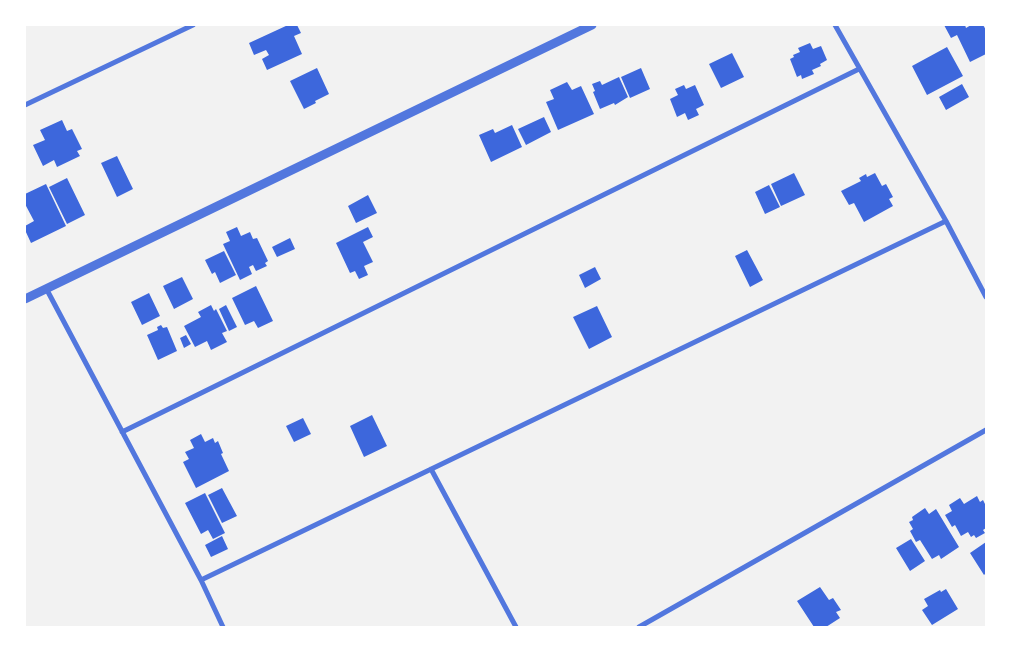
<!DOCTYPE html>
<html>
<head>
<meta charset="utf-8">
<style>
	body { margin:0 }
	#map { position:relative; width:1011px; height:652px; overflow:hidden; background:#f2f2f2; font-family:Merriweather,serif }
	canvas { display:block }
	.frame { position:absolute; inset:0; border:26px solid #fff; pointer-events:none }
</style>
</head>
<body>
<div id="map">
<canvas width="1011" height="652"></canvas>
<div class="frame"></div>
</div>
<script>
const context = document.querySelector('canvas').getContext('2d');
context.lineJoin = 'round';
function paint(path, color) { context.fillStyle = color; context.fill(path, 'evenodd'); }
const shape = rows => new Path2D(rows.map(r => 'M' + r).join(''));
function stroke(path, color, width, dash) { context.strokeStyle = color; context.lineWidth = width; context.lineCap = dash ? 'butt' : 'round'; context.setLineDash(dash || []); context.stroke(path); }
paint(shape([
	[288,25,297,25,301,33,294,36,302,54,267,70,262,59,269,55,266,50,254,55,249,43],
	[944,25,965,25,966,28,971,25,983,25,986,30,986,54,970,62,957,35,951,38],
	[810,43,813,49,821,46,827,60,820,64,821,66,812,70,814,74,802,79,801,75,797,77,790,59,794,57,793,55,800,52,798,48],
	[947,47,963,76,927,95,912,66],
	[732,53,744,77,721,88,709,64],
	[317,68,329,94,315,101,316,103,304,109,290,81],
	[641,68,650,89,630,98,621,77],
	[619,77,628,97,615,105,614,103,600,109,593,92,595,91,592,84,600,81,602,85],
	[567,82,572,90,581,86,594,114,558,130,546,102,554,99,550,90],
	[962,84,969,97,946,110,939,97],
	[684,85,686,89,695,85,704,105,696,109,699,115,688,120,685,113,677,117,670,99,678,95,675,89],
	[544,117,551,132,526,145,518,129],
	[62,120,67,131,72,129,82,149,77,151,80,156,57,167,54,160,43,166,33,145,45,140,40,130],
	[512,125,522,147,491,162,479,135,493,129,495,133],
	[117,156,133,189,117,197,101,163],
	[794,173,805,195,781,206,771,184],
	[875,173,882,186,886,184,893,197,889,199,893,206,864,222,854,203,849,205,841,191,861,181,859,178,866,174,867,177],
	[67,178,85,215,67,224,49,187],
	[46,184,66,226,31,243,25,230,25,226,34,221,25,204,25,194],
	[769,185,780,207,765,214,755,192],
	[368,195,377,213,356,223,348,206],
	[237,227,241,236,250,232,253,239,257,238,268,261,265,263,267,266,256,271,253,265,249,267,252,274,240,280,223,244,230,241,226,232],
	[368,227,373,237,363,242,373,262,364,266,368,275,359,279,355,271,350,273,336,243],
	[290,238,295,249,277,257,272,247],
	[747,250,763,280,750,287,735,256],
	[224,251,236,275,220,283,215,272,212,274,205,260],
	[595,267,601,279,585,288,579,275],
	[182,277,193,299,174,309,163,286],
	[256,286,273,321,258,328,254,321,245,325,232,298],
	[149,293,160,316,142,325,131,302],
	[211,305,214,311,216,309,227,331,222,333,227,342,211,350,207,341,195,347,184,326,201,317,198,312],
	[226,305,237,327,229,331,219,309],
	[597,306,612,337,589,349,573,317],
	[161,325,163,328,167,327,177,351,158,360,147,335,158,330,157,327],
	[186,335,191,344,184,348,180,338],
	[372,415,387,446,364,457,350,426],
	[303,418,311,434,294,442,286,426],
	[201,434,205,442,213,438,215,443,218,441,223,453,221,454,229,471,196,488,183,462,189,459,185,452,194,448,190,440],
	[222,488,237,516,222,523,208,495],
	[205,493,225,533,213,539,208,530,201,534,185,503],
	[977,496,980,502,983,500,986,506,986,528,983,530,985,533,976,538,974,535,971,537,968,532,961,536,955,525,952,527,945,515,952,511,949,505,960,498,964,504],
	[925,508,929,514,936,509,959,547,941,559,939,555,932,559,920,540,916,542,910,531,913,529,909,522,913,520,912,517],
	[222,536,228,549,211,557,205,545],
	[911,539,925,561,910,571,896,548],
	[986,542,986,573,984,575,970,553],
	[820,587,829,600,833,598,841,610,836,612,840,618,826,627,814,627,797,601],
	[946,589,958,609,932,625,922,610,928,606,924,599,940,590,941,592]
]), '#3d67dc');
stroke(shape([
	[835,25,946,221,986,297],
	[25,105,193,25],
	[47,290,201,580,223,627],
	[122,432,859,69],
	[431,469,516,627],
	[201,580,946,221],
	[639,627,986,430]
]), '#5277de', 5);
stroke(shape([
	[25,299,592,25]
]), '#5277de', 9);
</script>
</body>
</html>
